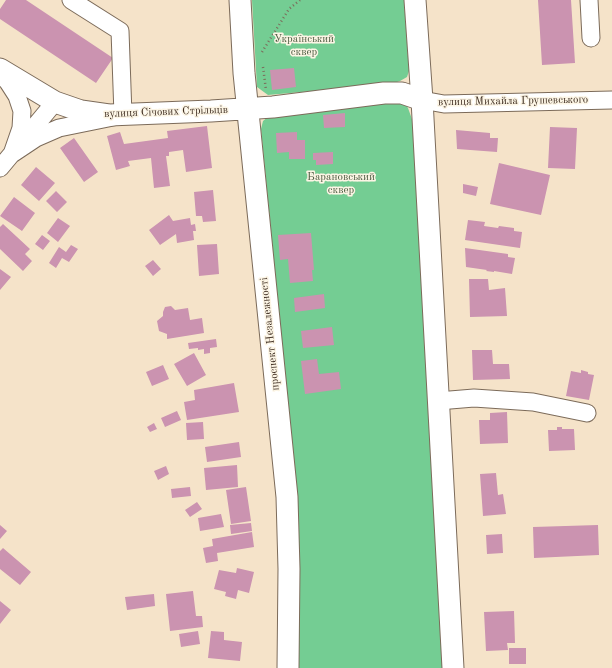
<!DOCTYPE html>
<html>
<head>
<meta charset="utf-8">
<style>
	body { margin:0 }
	canvas { display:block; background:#f5e3c9 }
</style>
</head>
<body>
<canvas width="612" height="668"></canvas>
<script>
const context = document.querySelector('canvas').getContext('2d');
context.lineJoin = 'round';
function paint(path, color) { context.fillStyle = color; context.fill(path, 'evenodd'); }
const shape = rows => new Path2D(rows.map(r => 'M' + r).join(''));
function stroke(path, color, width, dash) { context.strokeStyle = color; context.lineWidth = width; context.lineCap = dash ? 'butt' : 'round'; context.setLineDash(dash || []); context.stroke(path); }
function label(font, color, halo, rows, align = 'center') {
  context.font = font + ' "Old Standard TT",serif'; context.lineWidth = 3; context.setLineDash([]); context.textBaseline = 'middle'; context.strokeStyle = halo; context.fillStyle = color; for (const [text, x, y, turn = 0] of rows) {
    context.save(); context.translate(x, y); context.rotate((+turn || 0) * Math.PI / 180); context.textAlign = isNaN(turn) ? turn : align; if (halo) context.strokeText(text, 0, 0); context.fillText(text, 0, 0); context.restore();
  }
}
paint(shape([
	[252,0,404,0,409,71,407,77,400,81,391,84,268,95,257,87],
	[397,101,406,105,408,108,413,122,443,668,298,668,300,569,297,497,261,129,263,121,269,116]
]), '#74cd93');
paint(shape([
	[6,0,26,0,113,58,96,83,0,19,0,9],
	[538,0,571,0,575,63,542,65],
	[294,68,296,87,272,90,270,70],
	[345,113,345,127,324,128,323,115],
	[207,126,212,168,186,172,183,150,169,152,169,156,166,156,170,186,154,188,151,158,128,161,130,166,116,170,107,136,120,132,124,144,168,138,167,131],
	[550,127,577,128,575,169,548,168],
	[456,130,490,133,490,138,498,138,497,152,457,149],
	[297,132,297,140,305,140,305,159,289,159,289,152,277,153,276,133],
	[74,138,98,172,84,182,60,148],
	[333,152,333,164,316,165,316,160,313,160,313,153],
	[499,163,550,175,541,215,490,204],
	[36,167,55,183,39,201,21,185],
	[463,184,478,187,476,196,463,193],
	[213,190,216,221,203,222,202,216,196,216,194,192],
	[56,191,67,202,57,212,46,201],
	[14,197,35,213,22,231,0,216],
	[169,215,173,221,190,218,191,225,195,224,196,231,193,231,194,240,177,243,176,234,160,245,149,230],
	[58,218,70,226,58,242,47,233],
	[468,220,485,222,484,226,498,228,499,226,514,228,514,231,522,232,520,248,465,240],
	[3,224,30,249,25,254,32,261,23,271,0,249,0,227],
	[311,233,314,270,312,270,313,281,290,283,288,259,280,260,278,235],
	[42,235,50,241,43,250,35,244],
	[217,244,219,274,199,276,197,245],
	[71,245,78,249,69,262,62,258,56,268,49,263,59,247,66,252],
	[465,248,508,254,508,257,515,258,512,274,494,271,494,272,486,271,487,270,466,267],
	[153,260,161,269,153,276,145,266],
	[0,269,11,277,0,290],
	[469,279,488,279,489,290,505,288,507,316,470,317],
	[324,294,325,308,295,312,294,298],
	[171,306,175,310,188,308,190,320,202,318,204,333,167,339,167,334,159,331,157,321,163,316,163,312,165,307],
	[332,327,334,345,303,348,301,331],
	[216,339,217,347,210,348,210,353,204,354,204,349,198,350,198,348,189,349,188,343],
	[472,350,492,350,493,364,509,364,510,379,473,380],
	[194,353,206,375,187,386,174,364],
	[317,359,319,374,339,372,341,389,305,394,301,361],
	[163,365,169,379,152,386,146,372],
	[581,370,588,372,588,374,594,375,589,400,566,396,571,371,581,373],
	[234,383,239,412,187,420,184,402,195,400,194,390],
	[177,411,181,420,165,427,161,418],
	[507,412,508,443,480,444,479,420,490,420,490,413],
	[203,422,204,439,187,440,186,423],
	[154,423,157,429,150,432,147,427],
	[557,427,562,427,562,429,574,429,575,450,549,451,548,430,557,430],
	[239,442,241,457,207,462,205,447],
	[237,465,238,487,206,490,204,468],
	[166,466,169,474,158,480,154,471],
	[496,473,498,495,503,494,506,514,483,516,480,474],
	[190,487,191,496,172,498,171,489],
	[246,487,251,521,231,524,226,490],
	[197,502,202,509,190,517,185,510],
	[221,514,224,527,200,531,198,518],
	[251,523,252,531,231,534,230,525],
	[0,525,7,531,0,539],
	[598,525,599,555,534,558,533,527],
	[252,532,254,547,217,553,218,561,206,563,203,548,213,546,212,539],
	[502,534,503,553,487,554,486,535],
	[3,548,31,572,20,585,0,569,0,551],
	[237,568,254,572,249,593,238,590,236,599,225,596,226,592,214,589,219,570,236,573],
	[193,591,196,616,202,616,203,627,170,631,166,594],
	[154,594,155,606,127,610,125,597],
	[0,601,11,610,0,624],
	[514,611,515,643,507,643,508,650,486,651,484,612],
	[198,631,200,644,181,647,179,634],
	[211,631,224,632,224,640,242,642,240,661,208,658],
	[509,648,526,648,526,664,509,664]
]), '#cb93b0');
const minor = shape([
	[589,0,591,38],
	[0,73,8,82,17,96,22,111,21,128,12,154],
	[422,100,444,104,612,100],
	[12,154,36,138,59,128,123,115,120,31,71,0],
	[0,168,55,102],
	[438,401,474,398,533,402,587,413]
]);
const major = shape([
	[240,0,244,73,287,497,289,569,288,668],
	[415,0,422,100,453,668],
	[0,69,55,102,81,111,109,115,211,111,273,107,384,93,402,93,422,100]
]);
stroke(minor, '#7c6b5a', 19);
stroke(major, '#7c6b5a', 23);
stroke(shape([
	[262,52,289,9,300,0],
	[263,67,266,90]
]), '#7c6b5a', 2.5, [1, 3]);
stroke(minor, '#fff', 17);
stroke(major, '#fff', 21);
label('11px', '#4c5b41', '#fcf5e5', [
	["Український",304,39],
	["сквер",304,52],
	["Барановський",341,177],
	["сквер",341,190]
]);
label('11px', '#3b2a1e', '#fcf5e5', [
	["вулиця Михайла Грушевського",513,101,-1],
	["вулиця Січових Стрільців",166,112,-2],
	["проспект Незалежності",270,334,-96]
]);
</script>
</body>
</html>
